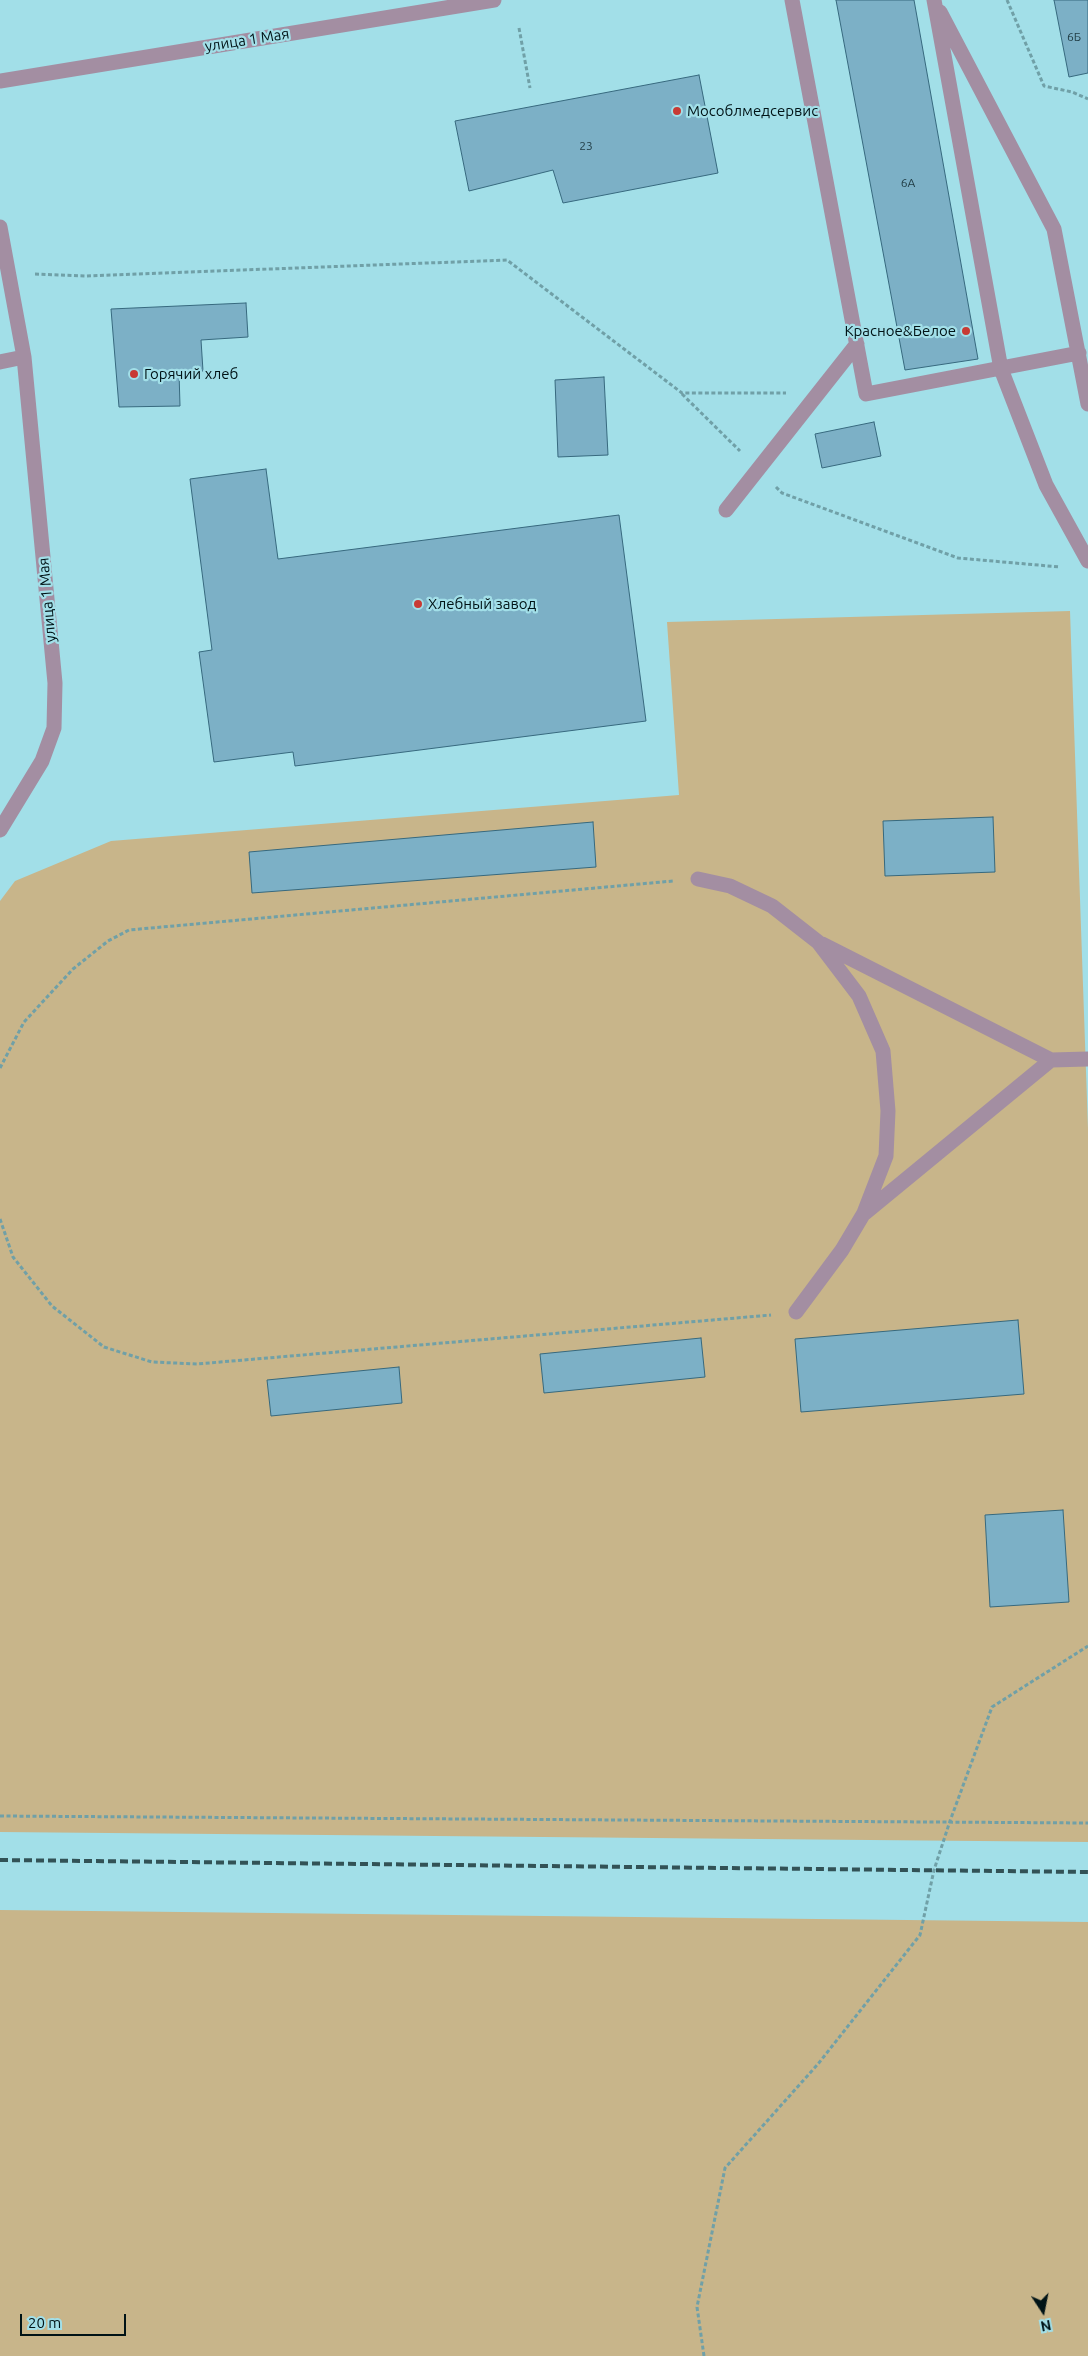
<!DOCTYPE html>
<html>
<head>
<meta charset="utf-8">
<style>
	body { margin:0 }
	#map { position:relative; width:1088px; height:2356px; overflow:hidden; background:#a2dfe8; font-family:Ubuntu,sans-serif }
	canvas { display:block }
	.north { position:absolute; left:1018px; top:2286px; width:50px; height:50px; -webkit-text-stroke:4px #a2dfe8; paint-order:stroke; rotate:169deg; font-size:14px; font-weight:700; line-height:20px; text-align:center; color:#001316 }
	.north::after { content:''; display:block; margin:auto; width:18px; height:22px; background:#001316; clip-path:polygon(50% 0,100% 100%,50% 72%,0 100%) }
	.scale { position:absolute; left:20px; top:2314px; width:106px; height:22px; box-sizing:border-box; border:2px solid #001316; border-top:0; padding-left:6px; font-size:15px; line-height:18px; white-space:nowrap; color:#001316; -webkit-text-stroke:4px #a2dfe8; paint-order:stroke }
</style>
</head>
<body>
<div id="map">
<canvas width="1088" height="2356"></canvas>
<div class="north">N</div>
<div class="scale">20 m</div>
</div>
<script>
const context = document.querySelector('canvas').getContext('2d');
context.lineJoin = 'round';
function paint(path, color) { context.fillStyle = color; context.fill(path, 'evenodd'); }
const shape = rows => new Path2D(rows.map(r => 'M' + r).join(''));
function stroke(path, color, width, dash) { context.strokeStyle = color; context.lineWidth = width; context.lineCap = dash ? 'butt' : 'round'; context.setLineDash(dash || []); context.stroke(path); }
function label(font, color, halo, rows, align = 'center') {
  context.font = font + ' Ubuntu,sans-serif'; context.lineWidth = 4.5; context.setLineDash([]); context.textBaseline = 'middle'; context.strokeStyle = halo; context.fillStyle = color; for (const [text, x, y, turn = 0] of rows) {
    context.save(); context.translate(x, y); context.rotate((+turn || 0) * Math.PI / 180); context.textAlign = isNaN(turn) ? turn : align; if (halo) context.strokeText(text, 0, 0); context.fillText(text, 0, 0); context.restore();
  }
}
paint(shape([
	[1070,611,1088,1129,1088,1842,0,1832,0,901,15,881,111,841,679,795,667,622],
	[0,1910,1088,1922,1088,2356,0,2356]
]), '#c8b58a');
const building = shape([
	[836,0,914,0,978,359,905,370,836,0],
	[1054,0,1088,0,1088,73,1069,77,1054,0],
	[699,75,718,173,563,203,553,170,469,191,455,121,699,75],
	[246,303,248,337,201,340,203,371,179,372,180,406,119,407,111,309,246,303],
	[604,377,608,455,558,457,555,380,604,377],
	[874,422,881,456,822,468,815,434,874,422],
	[266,469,278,559,619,515,646,721,295,766,293,752,214,762,199,652,212,650,190,479,266,469],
	[993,817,995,872,885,876,883,821,993,817],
	[593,822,596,867,252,893,249,852,593,822],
	[1018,1320,1024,1394,801,1412,795,1339,1018,1320],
	[701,1338,705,1377,544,1393,540,1354,701,1338],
	[399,1367,402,1403,271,1416,267,1380,399,1367],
	[1063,1510,1069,1602,990,1607,985,1515,1063,1510]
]);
paint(building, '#7cb0c6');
stroke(building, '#37697e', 1);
stroke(shape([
	[1007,0,1044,86,1072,92,1088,99],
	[519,28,530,88],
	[35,274,85,276,507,260,682,393,786,393],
	[682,394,740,451],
	[776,487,782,493,958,558,1060,567],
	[0,1068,24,1022,73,969,108,941,129,930,673,881],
	[0,1219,13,1257,52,1306,104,1347,152,1362,197,1364,771,1315],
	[0,1816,1088,1823],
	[704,2356,697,2307,725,2168,818,2064,920,1935,934,1870,950,1821,992,1707,1088,1646]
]), '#70a0a7', 3, [4, 2.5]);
stroke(shape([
	[792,0,866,394,1079,353],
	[934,0,1001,369,1046,485,1088,561],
	[940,12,1054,229,1088,404],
	[0,81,494,0],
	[0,227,24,357,55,683,54,728,42,761,0,830],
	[0,362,24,357],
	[726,510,857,344],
	[698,879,730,886,772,906,818,942,859,996,883,1051,888,1111,886,1156,864,1213,842,1250,796,1312],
	[822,944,1051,1060,1088,1059],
	[865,1213,1051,1060]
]), '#a38ea2', 15);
stroke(shape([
	[0,1860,1088,1872]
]), '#325256', 4, [8, 4]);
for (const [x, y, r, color] of [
	[677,111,5,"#c83a34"],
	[966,331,5,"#c83a34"],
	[134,374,5,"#c83a34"],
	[418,604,5,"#c83a34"]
]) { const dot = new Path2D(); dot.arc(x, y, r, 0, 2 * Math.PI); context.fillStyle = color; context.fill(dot); stroke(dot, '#a2dfe8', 2); }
label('12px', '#1f3a42', null, [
	["6Б",1074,37],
	["23",586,146],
	["6А",908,183]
]);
label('15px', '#001316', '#a2dfe8', [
	["улица 1 Мая",247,40,-9],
	["улица 1 Мая",47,600,-95]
]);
label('15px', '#001316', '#a2dfe8', [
	["Мособлмедсервис",687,111],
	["Красное&Белое",956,331,"right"],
	["Горячий хлеб",144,374],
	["Хлебный завод",428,604]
], 'left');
</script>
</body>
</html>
